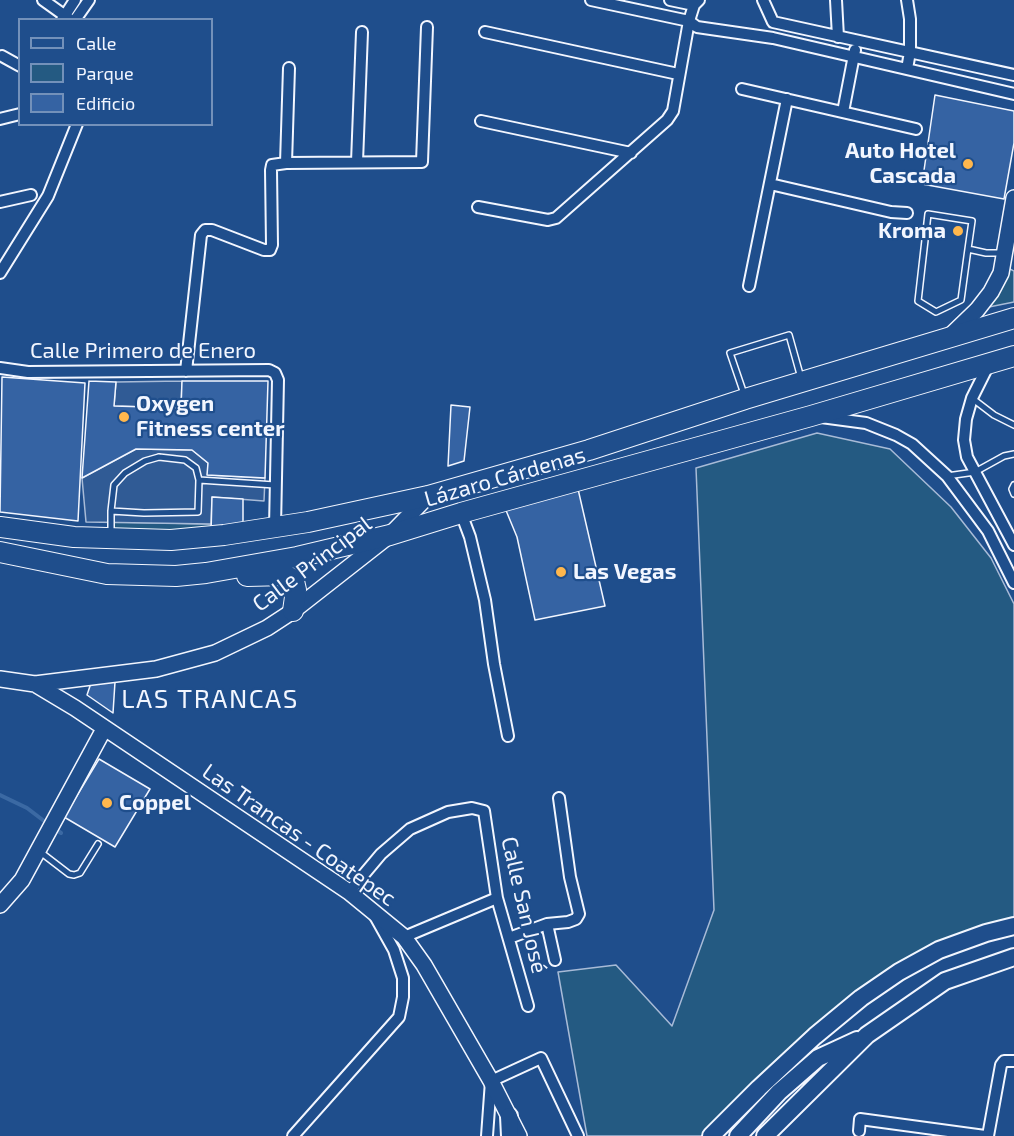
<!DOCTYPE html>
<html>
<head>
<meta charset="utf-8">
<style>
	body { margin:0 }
	#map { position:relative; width:1014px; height:1136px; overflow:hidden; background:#1f4e8c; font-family:"Exo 2",sans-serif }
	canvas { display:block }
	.legend { position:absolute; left:18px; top:18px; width:195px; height:108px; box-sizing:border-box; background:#1f4e8c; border:2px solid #7391ba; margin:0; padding:8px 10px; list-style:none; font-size:18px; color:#f2f6ff }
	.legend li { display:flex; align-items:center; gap:12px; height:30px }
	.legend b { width:30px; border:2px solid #7391ba }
</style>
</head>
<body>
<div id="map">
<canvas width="1014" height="1136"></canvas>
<ul class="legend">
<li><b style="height:8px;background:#1f4e8c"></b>Calle</li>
<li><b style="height:16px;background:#245a82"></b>Parque</li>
<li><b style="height:16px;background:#3563a3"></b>Edificio</li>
</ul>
</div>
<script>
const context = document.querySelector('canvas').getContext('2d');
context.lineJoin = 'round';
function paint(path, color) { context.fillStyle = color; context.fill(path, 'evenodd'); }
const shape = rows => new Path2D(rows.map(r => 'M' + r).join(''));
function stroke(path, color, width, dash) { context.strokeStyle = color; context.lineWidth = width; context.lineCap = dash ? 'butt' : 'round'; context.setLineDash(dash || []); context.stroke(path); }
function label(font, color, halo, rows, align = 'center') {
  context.font = font + ' "Exo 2",sans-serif'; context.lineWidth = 4.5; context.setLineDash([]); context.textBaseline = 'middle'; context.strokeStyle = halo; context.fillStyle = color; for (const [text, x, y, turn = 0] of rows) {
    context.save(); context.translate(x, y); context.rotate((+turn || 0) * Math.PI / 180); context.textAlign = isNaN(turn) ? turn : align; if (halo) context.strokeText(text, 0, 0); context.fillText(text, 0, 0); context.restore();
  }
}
const green = shape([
	[1008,268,1014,271,1014,302,984,308,1008,268],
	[817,433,890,449,951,507,991,558,1014,604,1014,926,895,972,704,1136,587,1136,558,972,616,965,672,1026,714,910,696,468,817,433],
	[114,522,211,524,211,532,114,533,114,522]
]);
paint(green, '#245a82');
stroke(green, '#a8bbd7', 1.5);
const parking = shape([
	[182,381,181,408,114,406,116,382,182,381],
	[136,449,192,450,208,463,208,475,265,478,264,501,212,497,211,524,86,522,82,478,136,449]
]);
paint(parking, '#305b95');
stroke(parking, '#a8bbd7', 1.5);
stroke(shape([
	[0,795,27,808,48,824],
	[54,828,61,833]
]), '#3b69a3', 4);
const building = shape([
	[935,95,1014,111,1014,143,1004,199,922,184,935,95],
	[2,377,85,383,78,521,0,512,2,377],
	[89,381,116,382,114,406,181,408,182,381,268,381,265,478,207,475,208,463,192,450,136,449,82,478,89,381],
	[451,405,470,407,464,461,448,466,451,405],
	[578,489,605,606,535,620,517,537,505,508,578,489],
	[212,497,243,499,243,528,211,532,212,497],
	[115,682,113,713,87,695,91,683,115,682],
	[99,759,150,789,115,847,64,817,99,759]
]);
paint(building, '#3563a3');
stroke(building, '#f2f6ff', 1.5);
const lane = shape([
	[968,249,961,300,936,312,918,301,928,214,972,221,968,249,986,253,1002,253],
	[744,394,730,353,789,335,801,378],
	[973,399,994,415,1014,425],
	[159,457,185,460,196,468,199,480,198,512,144,513,111,511,114,485,125,473,145,461,159,457],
	[947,476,975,472,1004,456,1014,454],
	[199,480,275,485],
	[1014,485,1012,489,1014,494],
	[111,511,111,533],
	[39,851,69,874,74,875,80,873,98,844]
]);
const street = shape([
	[43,0,71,20],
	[591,0,689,21,697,27,773,38,1014,94],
	[670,0,694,5],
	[763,0,773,22,1014,75],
	[836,0,838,37],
	[62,20,75,0],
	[75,20,89,0],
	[485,32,678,74],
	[2,56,20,66],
	[907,69,910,52,910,19,907,0],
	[742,89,916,129],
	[843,112,855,50],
	[0,119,20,114],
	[481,121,631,153],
	[357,162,362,32],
	[286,163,289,68],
	[770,184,891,212,907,213],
	[0,202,31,195],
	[478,207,548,220,556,218,667,120,673,111,689,21,694,5,699,0],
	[0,273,48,196,77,124],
	[749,286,787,99],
	[989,364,972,398,966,419,964,440,967,457,1014,545],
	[0,368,28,372,269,370,275,373,278,380,275,527],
	[186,371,201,235,205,230,212,230,264,250,270,250,272,245,271,170,272,165,286,163,422,162,427,27],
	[821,417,866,423,896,435,912,444,947,476,988,531,1014,583],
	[461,513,470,537,485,600,494,664,508,736],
	[349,892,381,854,410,829,448,812,472,808,484,811,497,898,528,1006],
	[547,924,555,960],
	[404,937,497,898],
	[509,938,547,924,568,922,576,919,579,914,570,877,559,798],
	[859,1131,860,1119,985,1136],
	[293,1136,399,1017,403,997,403,978,394,950,375,916],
	[487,1136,491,1081,541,1058,578,1136],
	[988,1136,1001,1065,1004,1061,1014,1061]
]);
const secondary = shape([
	[949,337,977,310,991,292,1001,273,1014,198],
	[0,679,35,684,156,669,215,653,267,628,293,611,390,535,428,496],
	[35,684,75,708,349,892,404,937,424,965,491,1081,519,1136],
	[0,905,22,880,104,729]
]);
const primary = shape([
	[509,1116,510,1136],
	[711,1136,759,1088,815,1036,861,998,899,972,939,950,986,933,1014,926],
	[738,1136,779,1092,818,1058,857,1040],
	[765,1136,867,1035,945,981,1014,957]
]);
const highway = shape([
	[0,527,74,537,171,540,224,535,308,522,428,496,589,450,745,399,1014,318],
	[0,552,107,574,176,576,206,573,297,557,390,535,461,513,811,416,1014,356],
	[247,576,286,575,294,581,296,590,293,611]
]);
stroke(lane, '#f2f6ff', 8);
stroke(street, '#f2f6ff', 14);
stroke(secondary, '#f2f6ff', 18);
stroke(primary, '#f2f6ff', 20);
stroke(highway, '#f2f6ff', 22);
stroke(lane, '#1f4e8c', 5);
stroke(street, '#1f4e8c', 10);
stroke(secondary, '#1f4e8c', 15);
stroke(primary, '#1f4e8c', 16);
stroke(highway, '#1f4e8c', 20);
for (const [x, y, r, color] of [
	[968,164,6,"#ffb74d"],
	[958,231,6,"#ffb74d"],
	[124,417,6,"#ffb74d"],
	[561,572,6,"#ffb74d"],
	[107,803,6,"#ffb74d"]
]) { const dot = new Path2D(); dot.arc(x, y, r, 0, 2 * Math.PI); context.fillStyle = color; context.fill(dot); stroke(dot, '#1f4e8c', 2); }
label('bold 22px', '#f2f6ff', '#1f4e8c', [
	["Auto Hotel",956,151,"right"],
	["Cascada",956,176,"right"],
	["Kroma",946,231,"right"],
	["Oxygen",136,404],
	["Fitness center",136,429],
	["Las Vegas",573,572],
	["Coppel",119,803]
], 'left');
label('22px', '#f2f6ff', '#1f4e8c', [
	["Calle Primero de Enero",143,351],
	["Lázaro Cárdenas",505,477,-16],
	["Calle Principal",312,564,-37],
	["Las Trancas - Coatepec",299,835,35],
	["Calle San José",524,905,77]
]);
context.letterSpacing = '1.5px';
label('26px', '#f2f6ff', '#1f4e8c', [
	["LAS TRANCAS",210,699]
]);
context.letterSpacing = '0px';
</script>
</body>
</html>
